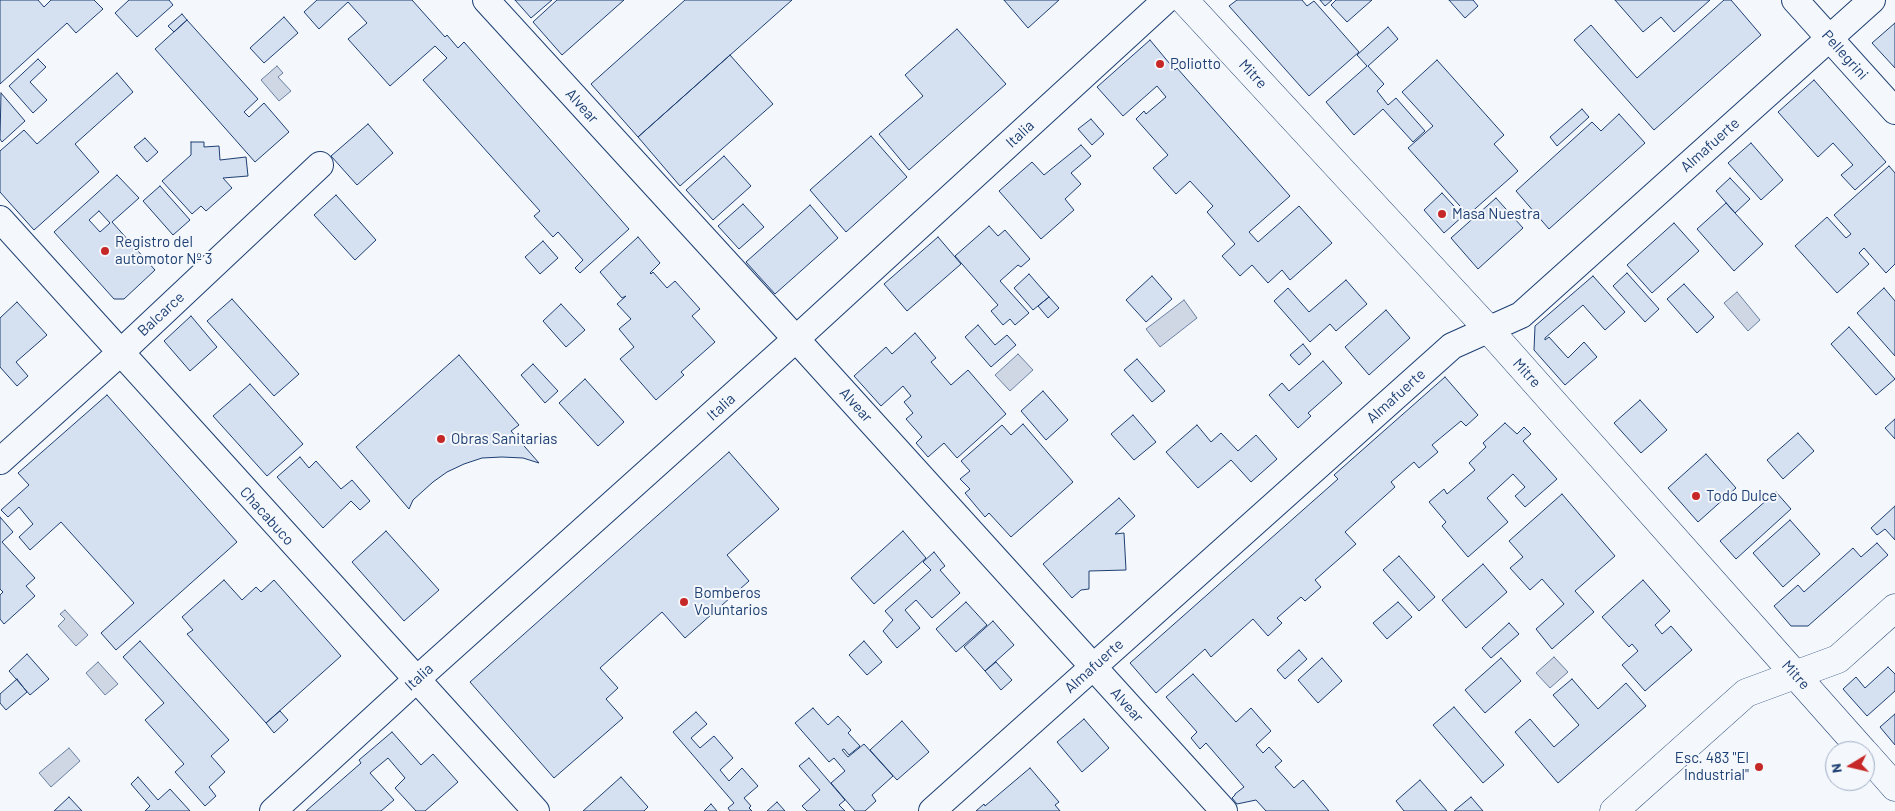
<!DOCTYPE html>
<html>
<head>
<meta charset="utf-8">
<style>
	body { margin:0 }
	#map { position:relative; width:1895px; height:811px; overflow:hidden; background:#f4f7fb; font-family:Barlow,sans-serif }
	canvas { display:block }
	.north { position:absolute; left:1825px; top:741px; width:50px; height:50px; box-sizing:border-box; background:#f4f7fb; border:1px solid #9eadc5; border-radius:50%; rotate:261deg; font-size:14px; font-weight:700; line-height:20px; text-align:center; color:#1d3f73 }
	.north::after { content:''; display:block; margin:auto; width:18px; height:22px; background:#c62828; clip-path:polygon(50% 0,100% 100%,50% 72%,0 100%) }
</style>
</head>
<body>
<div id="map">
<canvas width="1895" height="811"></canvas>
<div class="north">N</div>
</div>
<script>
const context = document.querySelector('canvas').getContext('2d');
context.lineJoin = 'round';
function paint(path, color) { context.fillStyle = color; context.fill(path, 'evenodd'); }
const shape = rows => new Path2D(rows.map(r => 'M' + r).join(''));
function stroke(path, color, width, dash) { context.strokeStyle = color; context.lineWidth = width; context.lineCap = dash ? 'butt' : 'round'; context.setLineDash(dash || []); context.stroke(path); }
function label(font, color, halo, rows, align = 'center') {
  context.font = font + ' Barlow,sans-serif'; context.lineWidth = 4; context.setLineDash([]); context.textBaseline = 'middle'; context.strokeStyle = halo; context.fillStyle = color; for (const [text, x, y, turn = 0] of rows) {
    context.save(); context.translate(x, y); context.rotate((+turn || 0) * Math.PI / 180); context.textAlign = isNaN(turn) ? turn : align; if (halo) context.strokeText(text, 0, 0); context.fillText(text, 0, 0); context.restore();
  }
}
const water = shape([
	[277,66,283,73,278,77,291,91,279,101,261,80,277,66],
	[1737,292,1760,320,1748,331,1724,303,1737,292],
	[1184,300,1197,318,1160,347,1146,329,1184,300],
	[1018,354,1033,370,1010,391,995,375,1018,354],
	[65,610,88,635,76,646,58,626,65,619,60,614,65,610],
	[1554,657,1568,672,1550,688,1536,673,1554,657],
	[98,662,118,684,105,695,86,673,98,662],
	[69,748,80,761,51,787,39,773,69,748]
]);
paint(water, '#cfd7e4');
stroke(water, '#687fa3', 1);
const building = shape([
	[0,0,38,0,44,7,51,0,94,0,103,9,76,33,67,23,0,84,0,0],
	[129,0,169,0,173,5,137,37,115,13,129,0],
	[317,0,412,0,445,37,447,35,458,48,464,42,629,229,580,273,575,268,583,260,558,232,553,237,534,216,540,211,423,80,447,58,435,46,390,86,348,39,367,23,348,2,319,29,304,12,317,0],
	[515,0,552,0,531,18,515,0],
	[557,0,624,0,562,55,533,22,557,0],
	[685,0,792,0,638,137,591,84,685,0],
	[1004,0,1059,0,1028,28,1004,0],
	[1237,0,1302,0,1307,6,1314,1,1359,52,1309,96,1229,6,1237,0],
	[1320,0,1332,0,1325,6,1320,0],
	[1336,0,1372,0,1347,22,1331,5,1336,0],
	[1449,0,1473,0,1478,6,1465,18,1449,0],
	[1615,0,1710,0,1674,32,1661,17,1643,32,1615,0],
	[1724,0,1731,0,1761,35,1654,130,1574,40,1591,25,1637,78,1724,0],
	[182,14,187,20,174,32,168,26,182,14],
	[284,17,298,33,264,63,250,48,284,17],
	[187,20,258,99,244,112,249,117,264,103,289,132,255,162,155,49,187,20],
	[1895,23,1895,68,1872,43,1895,23],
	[1388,27,1398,39,1368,66,1384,84,1377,91,1388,105,1396,98,1425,131,1413,142,1383,109,1354,135,1326,102,1367,66,1357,55,1388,27],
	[957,29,1006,84,909,170,879,134,923,96,905,75,957,29],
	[1150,40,1175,70,1177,68,1290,196,1249,232,1258,242,1299,206,1332,243,1290,280,1282,270,1268,283,1252,265,1240,276,1222,256,1235,244,1207,212,1213,206,1190,181,1176,194,1153,168,1168,155,1136,119,1144,111,1146,114,1166,97,1157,86,1123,116,1097,87,1150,40],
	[730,55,773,104,680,186,638,137,730,55],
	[38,59,46,67,30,82,47,100,33,113,9,86,38,59],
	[1437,60,1504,135,1494,144,1518,171,1468,215,1408,148,1433,126,1402,92,1437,60],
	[117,73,133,92,75,144,99,172,34,230,0,192,0,151,24,130,37,144,117,73],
	[1814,80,1886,162,1855,190,1841,175,1853,165,1833,143,1818,157,1778,112,1814,80],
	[1,93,25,121,2,142,0,139,1,93],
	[1582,109,1589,117,1557,146,1550,137,1582,109],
	[1619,114,1645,143,1549,229,1516,191,1592,122,1601,131,1619,114],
	[1091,119,1104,134,1092,145,1078,129,1091,119],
	[368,124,393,153,357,185,331,156,368,124],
	[871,136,907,177,846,232,810,190,871,136],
	[145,138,158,152,147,162,134,147,145,138],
	[191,142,204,142,204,147,219,146,220,160,246,157,248,176,223,178,232,188,206,211,201,206,192,214,162,181,191,155,191,142],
	[1751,143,1783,180,1761,200,1728,163,1751,143],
	[1081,145,1091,156,1071,173,1081,184,1065,199,1074,210,1041,239,999,191,1032,162,1044,175,1081,145],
	[724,156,751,186,713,220,686,190,724,156],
	[1889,166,1895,173,1895,264,1886,273,1864,248,1859,253,1869,264,1837,293,1795,246,1827,217,1846,238,1851,234,1834,215,1889,166],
	[117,175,139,198,112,222,155,270,124,299,114,299,54,232,117,175],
	[99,211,110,223,100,232,89,220,99,211],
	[1730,178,1750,199,1735,213,1716,191,1730,178],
	[160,186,190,220,173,235,143,201,160,186],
	[1442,193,1463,216,1444,233,1424,210,1442,193],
	[336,195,376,240,355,260,314,215,336,195],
	[1496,198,1523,228,1478,269,1451,238,1496,198],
	[1726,203,1763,244,1734,271,1697,229,1726,203],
	[743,204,764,227,739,249,718,226,743,204],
	[810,205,838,238,775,294,746,262,810,205],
	[1674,223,1699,251,1652,293,1627,265,1674,223],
	[989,226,998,236,1005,230,1030,259,1021,267,1018,265,1000,281,1029,313,1015,325,1010,319,1003,325,991,311,998,305,955,256,989,226],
	[638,237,660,263,650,273,651,274,653,272,667,288,675,281,700,309,692,316,715,342,681,372,684,375,656,400,620,359,634,347,619,329,631,319,617,304,626,296,622,298,600,272,638,237],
	[938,237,961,264,907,311,884,284,938,237],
	[543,241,558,258,540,274,525,257,543,241],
	[1627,273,1659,309,1645,322,1613,286,1627,273],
	[1029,274,1049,297,1033,310,1014,288,1029,274],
	[1152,276,1172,299,1146,322,1126,300,1152,276],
	[1593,276,1625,312,1605,330,1583,305,1545,338,1545,340,1549,337,1568,358,1584,342,1597,357,1565,385,1534,350,1535,326,1593,276],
	[1346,280,1367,304,1336,331,1330,324,1310,342,1274,301,1288,288,1309,312,1346,280],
	[1684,284,1714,317,1697,333,1667,299,1684,284],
	[1884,288,1895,301,1895,356,1857,313,1884,288],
	[1049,297,1059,308,1048,318,1038,306,1049,297],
	[232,299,299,374,274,396,207,321,232,299],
	[17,302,47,335,16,362,28,376,17,386,0,367,0,318,17,302],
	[561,304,585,330,566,347,543,321,561,304],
	[1386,310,1410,338,1369,375,1345,347,1386,310],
	[191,316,217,347,190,371,164,341,191,316],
	[978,325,995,345,1007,335,1016,345,991,367,965,337,978,325],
	[1849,327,1895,379,1876,395,1831,344,1849,327],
	[915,333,936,358,931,362,951,385,968,370,1006,414,957,458,944,443,928,457,916,443,922,437,906,419,913,413,904,402,911,396,903,386,881,406,854,376,886,347,892,354,915,333],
	[1303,344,1311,354,1299,365,1290,355,1303,344],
	[459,355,519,425,511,431,539,463,523,458,502,457,482,458,464,464,447,472,433,482,413,500,409,509,356,447,459,355],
	[1137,359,1165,391,1152,402,1124,370,1137,359],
	[1323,361,1342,383,1308,413,1311,416,1298,428,1269,395,1282,383,1289,391,1323,361],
	[533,364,558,391,545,403,521,375,533,364],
	[1445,377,1478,415,1466,426,1461,421,1432,445,1438,452,1419,468,1414,462,1391,482,1395,487,1345,532,1356,544,1315,580,1321,587,1305,601,1301,597,1277,618,1282,623,1268,636,1253,619,1211,657,1205,649,1156,693,1130,663,1338,479,1334,475,1445,377],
	[585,379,624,422,598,446,559,403,585,379],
	[250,384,303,444,267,476,213,416,250,384],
	[1043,391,1068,420,1046,440,1021,411,1043,391],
	[107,395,237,542,116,650,101,633,134,603,61,522,30,550,19,537,33,524,19,507,8,517,1,510,29,485,18,473,107,395],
	[1640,400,1667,430,1641,453,1614,423,1640,400],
	[1133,415,1156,442,1134,460,1111,434,1133,415],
	[1895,419,1895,439,1885,428,1895,419],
	[1505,423,1517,434,1524,427,1531,434,1523,441,1557,479,1525,507,1515,496,1525,487,1513,474,1487,498,1508,522,1468,557,1442,526,1446,522,1429,502,1444,489,1447,494,1475,470,1469,463,1486,447,1483,443,1505,423],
	[1023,424,1073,482,1011,537,989,513,985,517,965,493,970,489,960,479,970,471,961,461,1002,425,1011,435,1023,424],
	[1197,425,1211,442,1221,433,1238,451,1256,435,1277,459,1251,482,1231,460,1198,488,1166,452,1197,425],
	[1798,433,1814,451,1783,479,1767,460,1798,433],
	[729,452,779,509,727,555,749,581,685,638,662,612,600,668,618,688,606,699,623,718,554,778,470,682,729,452],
	[1706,454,1736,488,1698,522,1668,488,1706,454],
	[300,457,309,468,316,461,341,489,352,480,370,501,360,510,351,501,323,528,277,477,300,457],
	[1776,492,1791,509,1736,559,1720,541,1776,492],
	[1562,494,1615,556,1575,591,1594,612,1552,649,1536,629,1564,604,1542,579,1530,590,1510,568,1523,557,1509,541,1562,494],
	[1119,498,1135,516,1115,534,1124,533,1126,570,1089,571,1089,589,1081,590,1072,598,1043,564,1119,498],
	[1895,506,1895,540,1885,529,1877,535,1871,528,1895,506],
	[0,517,13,532,2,542,35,578,26,586,35,596,4,624,0,619,0,595,3,592,0,589,0,517],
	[1790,520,1820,554,1783,587,1753,553,1790,520],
	[386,531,439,590,404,621,352,562,386,531],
	[903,531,926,558,874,604,851,578,903,531],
	[1877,543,1888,555,1808,626,1791,626,1774,606,1798,585,1804,592,1853,548,1861,557,1877,543],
	[934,552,945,566,940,570,960,593,932,618,916,600,905,610,920,628,897,648,883,631,893,620,885,611,931,570,923,562,934,552],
	[1399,556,1435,597,1419,611,1383,570,1399,556],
	[1483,564,1507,592,1466,628,1442,600,1483,564],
	[224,580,242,600,256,587,261,592,274,580,341,656,266,723,187,634,193,630,182,617,224,580],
	[1643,580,1670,611,1655,625,1662,634,1671,626,1692,650,1645,691,1622,665,1638,651,1632,644,1629,647,1602,617,1643,580],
	[966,602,987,625,956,652,936,629,966,602],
	[1398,602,1412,617,1387,639,1373,623,1398,602],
	[993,621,1014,645,985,671,964,647,993,621],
	[1509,623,1519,634,1491,658,1482,648,1509,623],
	[140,641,229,740,211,756,225,772,209,787,216,796,205,806,175,772,184,764,145,720,164,703,123,657,140,641],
	[864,641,882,662,867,675,849,655,864,641],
	[1299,650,1307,659,1285,679,1277,670,1299,650],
	[27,654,49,679,30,695,9,671,27,654],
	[1322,658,1342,681,1318,703,1298,680,1322,658],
	[1501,658,1521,681,1485,713,1465,690,1501,658],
	[996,662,1012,680,1001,690,985,671,996,662],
	[1888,667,1895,674,1895,691,1867,716,1843,689,1856,677,1865,688,1888,667],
	[1193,674,1236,722,1251,708,1271,731,1256,745,1263,753,1269,747,1282,761,1275,767,1294,788,1303,780,1329,811,1266,811,1256,800,1237,804,1232,798,1235,795,1235,794,1244,787,1206,743,1200,749,1191,738,1197,732,1166,697,1193,674],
	[17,679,27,692,6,710,0,703,0,694,17,679],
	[1572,679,1598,709,1626,683,1646,706,1558,783,1515,732,1530,719,1554,747,1579,725,1553,695,1572,679],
	[1454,707,1504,765,1483,783,1433,725,1454,707],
	[813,708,828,725,838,716,851,730,848,733,860,746,849,755,844,749,842,750,848,757,864,744,893,776,872,795,876,801,865,811,855,811,831,783,845,771,834,758,829,762,795,723,813,708],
	[280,711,288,720,274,733,266,723,280,711],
	[696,712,707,724,691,738,700,748,714,736,733,758,720,770,729,781,742,768,758,786,744,798,751,806,749,808,752,811,730,811,728,808,734,803,673,732,696,712],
	[1895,714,1895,745,1880,727,1895,714],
	[1084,719,1109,748,1082,772,1057,742,1084,719],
	[902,721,929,752,897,780,870,750,902,721],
	[392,732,421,765,433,754,458,782,425,811,416,811,395,788,405,778,388,758,370,773,394,800,381,811,306,811,361,763,359,760,392,732],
	[809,758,845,800,839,805,845,811,807,811,802,806,820,790,799,766,809,758],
	[1030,768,1059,802,1055,805,1060,811,976,811,984,804,985,806,1030,768],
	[138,777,158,800,170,789,190,811,145,811,150,806,131,784,138,777],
	[621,777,648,807,644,811,583,811,621,777],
	[1420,780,1447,811,1404,811,1396,801,1420,780],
	[69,797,82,811,54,811,69,797],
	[1471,797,1483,811,1454,811,1471,797],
	[777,802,785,811,767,811,777,802],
	[711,804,717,811,704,811,711,804]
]);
paint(building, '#d5e0f0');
stroke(building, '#1d3f73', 1);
const minor = shape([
	[486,0,796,339,1224,811],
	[1795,0,1895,111],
	[0,219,536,811],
	[0,461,120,353,320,165],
	[273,811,416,680,796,339,1166,0],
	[932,811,1452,346,1521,315,1872,0]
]);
const tertiary = shape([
	[1184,0,1489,330,1863,751],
	[1865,753,1895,787]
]);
const secondary = shape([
	[1614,811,1746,693,1838,659,1895,608]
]);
stroke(minor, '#1d3f73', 28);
stroke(tertiary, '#1d3f73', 29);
stroke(secondary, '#1d3f73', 29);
stroke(minor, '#f4f7fb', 26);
stroke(tertiary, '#f4f7fb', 28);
stroke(secondary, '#f4f7fb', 28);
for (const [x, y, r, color] of [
	[1160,64,5,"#c62828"],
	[1442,214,5,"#c62828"],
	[105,251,5,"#c62828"],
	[441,439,5,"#c62828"],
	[1696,496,5,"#c62828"],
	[684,602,5,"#c62828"],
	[1759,767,5,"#c62828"]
]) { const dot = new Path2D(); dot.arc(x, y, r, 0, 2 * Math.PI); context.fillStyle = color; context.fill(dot); stroke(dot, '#f4f7fb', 2); }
label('15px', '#1d3f73', '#f4f7fb', [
	["Pellegrini",1845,55,48],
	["Mitre",1253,74,47],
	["Alvear",582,106,48],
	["Italia",1020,134,-43],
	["Almafuerte",1710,145,-42],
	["Balcarce",161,314,-43],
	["Mitre",1527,373,48],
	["Almafuerte",1396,396,-42],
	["Alvear",856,405,48],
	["Italia",721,407,-42],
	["Chacabuco",267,516,48],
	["Almafuerte",1094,666,-42],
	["Mitre",1796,675,48],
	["Italia",419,677,-42],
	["Alvear",1127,705,48]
]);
label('15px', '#1d3f73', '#f4f7fb', [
	["Poliotto",1170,64],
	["Masa Nuestra",1452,214],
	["Registro del",115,242],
	["automotor Nº 3",115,259],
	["Obras Sanitarias",451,439],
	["Todo Dulce",1706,496],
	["Bomberos",694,593],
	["Voluntarios",694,610],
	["Esc. 483 \"El",1749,758,"right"],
	["Industrial\"",1749,775,"right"]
], 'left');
</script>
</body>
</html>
